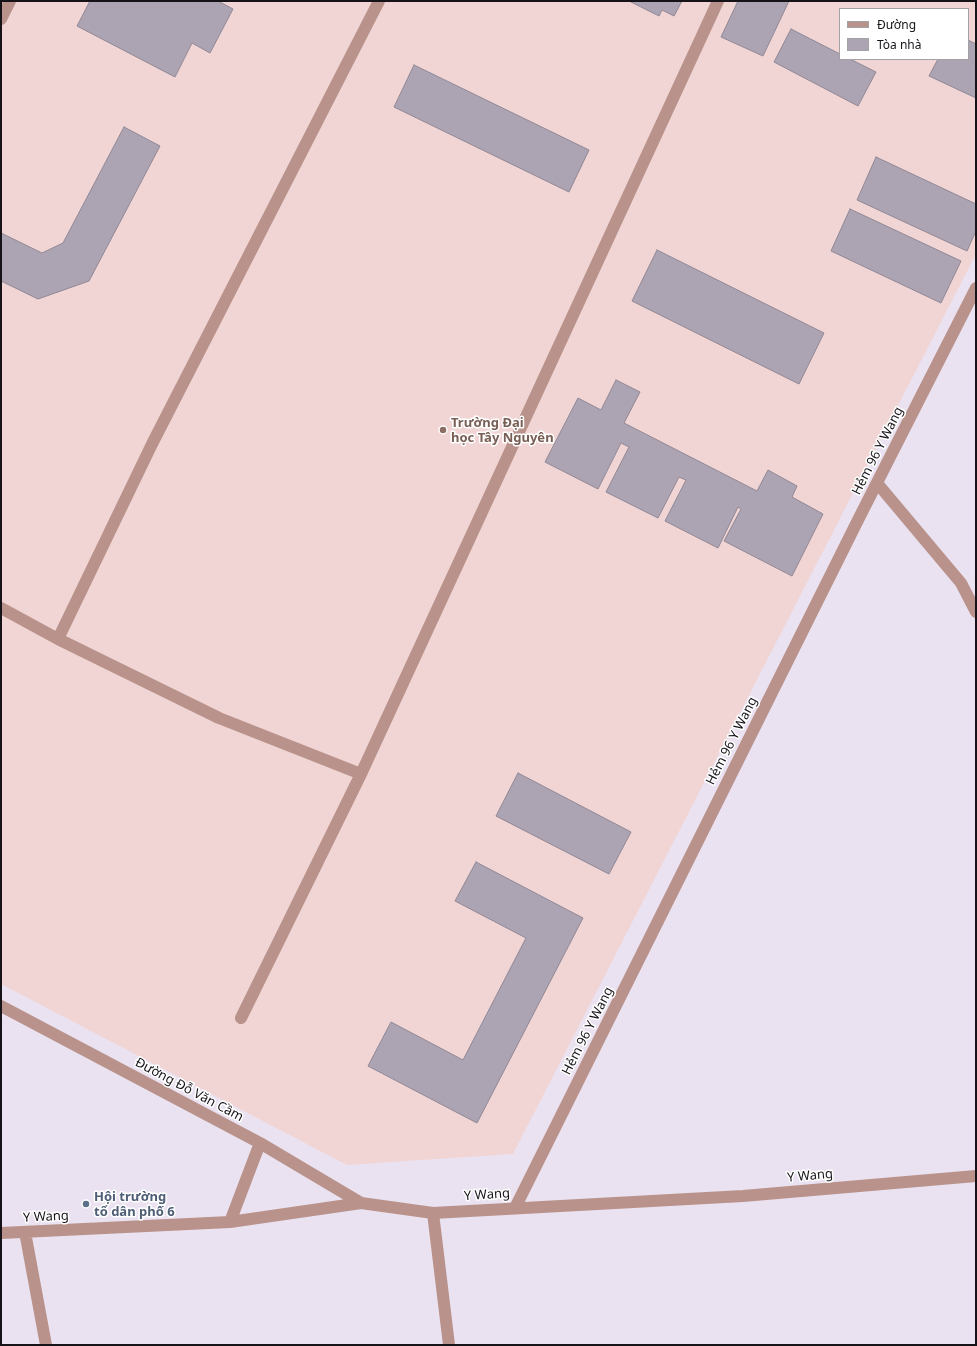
<!DOCTYPE html>
<html>
<head>
<meta charset="utf-8">
<style>
	body { margin:0 }
	#map { position:relative; width:977px; height:1346px; overflow:hidden; background:#ebe2f1; font-family:"Noto Sans",sans-serif }
	canvas { display:block }
	.frame { position:absolute; inset:0; border:2px solid #161318; pointer-events:none }
	.legend { position:absolute; left:839px; top:8px; width:130px; height:52px; box-sizing:border-box; background:#fff; border:1px solid #a2a1a3; margin:0; padding:5px 7px; list-style:none; font-size:12px; color:#161318 }
	.legend li { display:flex; align-items:center; gap:8px; height:20px }
	.legend b { width:20px; border:1px solid #a2a1a3 }
</style>
</head>
<body>
<div id="map">
<canvas width="977" height="1346"></canvas>
<div class="frame"></div>
<ul class="legend">
<li><b style="height:5px;background:#b9938b"></b>Đường</li>
<li><b style="height:11px;background:#ada4b3"></b>Tòa nhà</li>
</ul>
</div>
<script>
const context = document.querySelector('canvas').getContext('2d');
context.lineJoin = 'round';
function paint(path, color) { context.fillStyle = color; context.fill(path, 'evenodd'); }
const shape = rows => new Path2D(rows.map(r => 'M' + r).join(''));
function stroke(path, color, width, dash) { context.strokeStyle = color; context.lineWidth = width; context.lineCap = dash ? 'butt' : 'round'; context.setLineDash(dash || []); context.stroke(path); }
function label(font, color, halo, rows, align = 'center') {
  context.font = font + ' "Noto Sans",sans-serif'; context.lineWidth = 3; context.setLineDash([]); context.textBaseline = 'middle'; context.strokeStyle = halo; context.fillStyle = color; for (const [text, x, y, turn = 0] of rows) {
    context.save(); context.translate(x, y); context.rotate((+turn || 0) * Math.PI / 180); context.textAlign = isNaN(turn) ? turn : align; if (halo) context.strokeText(text, 0, 0); context.fillText(text, 0, 0); context.restore();
  }
}
paint(shape([
	[1,1,976,1,976,254,513,1154,347,1165,1,984],
	[840,9,968,9,968,59,840,59]
]), '#f0d5d4');
const building = shape([
	[90,1,218,1,233,9,210,53,192,43,175,77,77,26,90,1],
	[629,1,682,1,674,16,662,10,659,16,629,1],
	[738,1,789,1,763,56,721,37,738,1],
	[791,29,840,54,840,59,850,59,876,72,858,106,774,62,791,29],
	[968,40,976,44,976,98,929,76,938,59,968,59,968,40],
	[414,65,589,150,569,192,394,107,414,65],
	[124,127,160,146,89,281,38,299,1,281,1,233,42,253,63,243,124,127],
	[876,157,976,204,976,231,967,251,857,200,876,157],
	[850,209,961,261,941,303,831,251,850,209],
	[657,250,824,333,799,384,632,301,657,250],
	[616,380,640,392,624,423,757,491,768,470,797,486,792,497,823,514,792,576,724,541,741,509,738,507,718,548,665,521,686,480,679,477,658,518,606,492,629,447,621,443,598,489,545,462,578,398,601,410,616,380],
	[518,773,631,832,609,874,496,816,518,773],
	[476,862,583,918,477,1123,368,1066,391,1022,463,1060,526,938,455,901,476,862]
]);
paint(building, '#ada4b3');
stroke(building, '#918896', 1);
stroke(shape([
	[1,19,10,1],
	[877,483,961,583,976,612],
	[1,608,58,639],
	[361,774,219,718,58,639,152,444,379,1],
	[1,1006,260,1143,361,1203],
	[241,1018,361,774,718,1],
	[515,1208,859,518,976,288],
	[433,1213,449,1345],
	[230,1222,260,1143],
	[25,1232,46,1345],
	[1,1233,230,1222,361,1203,433,1213,743,1196,976,1176]
]), '#b9938b', 12);
for (const [x, y, r, color] of [
	[443,430,4,"#8d6e63"],
	[86,1204,4,"#5c6f8a"]
]) { const dot = new Path2D(); dot.arc(x, y, r, 0, 2 * Math.PI); context.fillStyle = color; context.fill(dot); stroke(dot, '#fff', 1.5); }
label('bold 13px', '#785e54', '#fff', [
	["Trường Đại",451,423],
	["học Tây Nguyên",451,438]
], 'left');
label('13px', '#161318', '#fff', [
	["Hẻm 96 Y Wang",878,451,-63],
	["Hẻm 96 Y Wang",732,741,-63],
	["Hẻm 96 Y Wang",588,1031,-63],
	["Đường Đỗ Văn Cầm",189,1090,28],
	["Y Wang",810,1176,-5],
	["Y Wang",487,1195,-4],
	["Y Wang",46,1217,-3]
]);
label('bold 13px', '#4e5e75', '#fff', [
	["Hội trường",94,1197],
	["tổ dân phố 6",94,1212]
], 'left');
</script>
</body>
</html>
